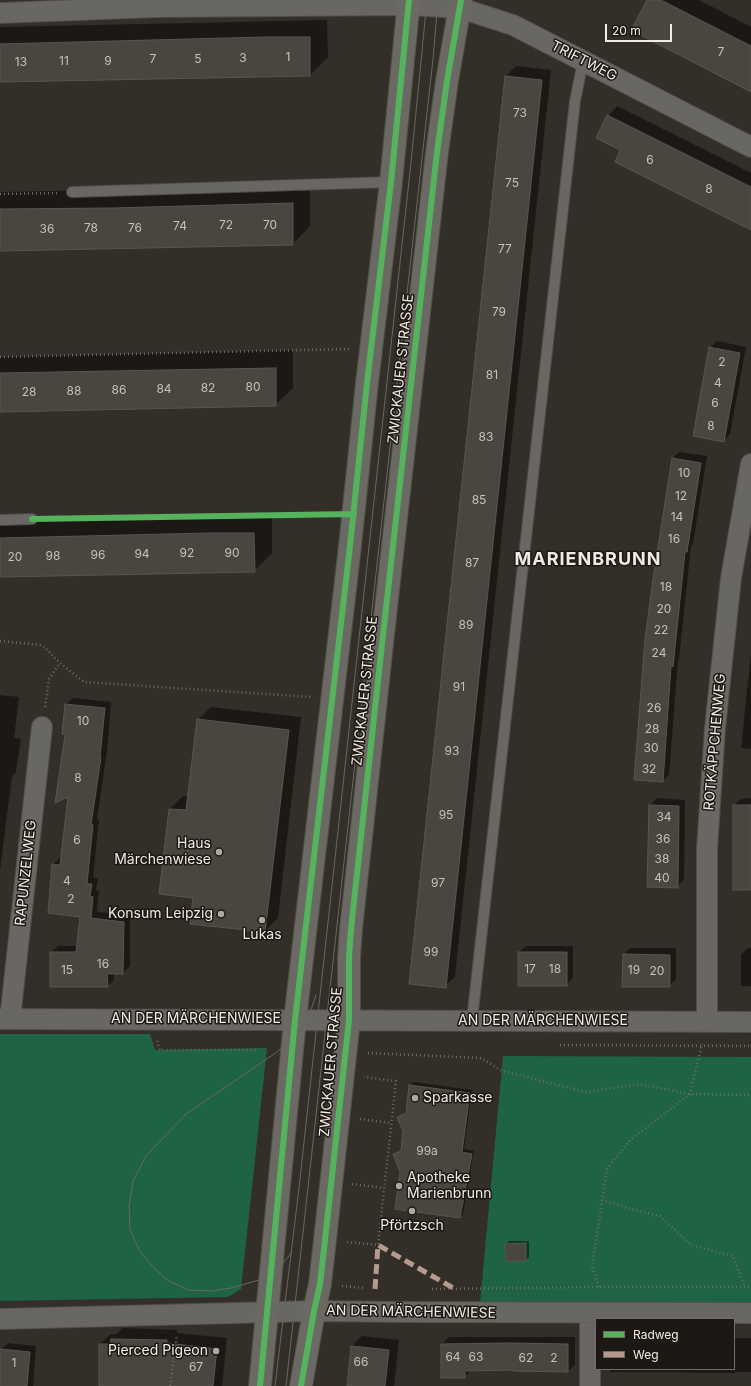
<!DOCTYPE html>
<html>
<head>
<meta charset="utf-8">
<style>
	body { margin:0 }
	#map { position:relative; width:751px; height:1386px; overflow:hidden; background:#342e28; font-family:Inter,sans-serif }
	canvas { display:block }
	.legend { position:absolute; left:595px; top:1318px; width:140px; height:52px; box-sizing:border-box; background:#1d1813; border:1px solid #716c66; margin:0; padding:5px 7px; list-style:none; font-size:12px; color:#f0eae2 }
	.legend li { display:flex; align-items:center; gap:8px; height:20px }
	.legend b { width:20px; border:1px solid #716c66 }
	.scale { position:absolute; left:605px; top:24px; width:67px; height:18px; box-sizing:border-box; border:2px solid #f0eae2; border-top:0; padding-left:5px; font-size:12px; line-height:14px; white-space:nowrap; color:#f0eae2; -webkit-text-stroke:3px #1d1813; paint-order:stroke }
</style>
</head>
<body>
<div id="map">
<canvas width="751" height="1386"></canvas>
<ul class="legend">
<li><b style="height:5px;background:#56b35d"></b>Radweg</li>
<li><b style="height:5px;background:#b69a8f"></b>Weg</li>
</ul>
<div class="scale">20 m</div>
</div>
<script>
const context = document.querySelector('canvas').getContext('2d');
context.lineJoin = 'round';
function paint(path, color) { context.fillStyle = color; context.fill(path, 'evenodd'); }
const shape = rows => new Path2D(rows.map(r => 'M' + r).join(''));
function stroke(path, color, width, dash) { context.strokeStyle = color; context.lineWidth = width; context.lineCap = dash ? 'butt' : 'round'; context.setLineDash(dash || []); context.stroke(path); }
function label(font, color, halo, rows, align = 'center') {
  context.font = font + ' Inter,sans-serif'; context.lineWidth = 3; context.setLineDash([]); context.textBaseline = 'middle'; context.strokeStyle = halo; context.fillStyle = color; for (const [text, x, y, turn = 0] of rows) {
    context.save(); context.translate(x, y); context.rotate((+turn || 0) * Math.PI / 180); context.textAlign = isNaN(turn) ? turn : align; if (halo) context.strokeText(text, 0, 0); context.fillText(text, 0, 0); context.restore();
  }
}
paint(shape([
	[0,1034,150,1034,155,1050,267,1048,241,1289,228,1297,0,1301],
	[503,1056,751,1057,751,1305,480,1303]
]), '#1e6442');
paint(shape([
	[648,0,699,0,751,27,751,91],
	[327,20,328,57,310,75,0,81,0,27],
	[516,66,551,70,455,977,445,986,506,76],
	[617,106,751,173,751,229,622,150,608,116],
	[310,186,310,226,293,244,0,250,0,192],
	[717,341,746,347,730,434,723,441,710,348],
	[293,350,293,388,275,405,0,411,0,357],
	[679,452,707,456,693,544,691,546,679,659,678,660,669,775,662,781,673,458],
	[272,516,272,553,254,571,0,575,0,521],
	[751,653,751,749,741,748],
	[0,695,19,697,14,738,21,739,16,772,12,776,0,871],
	[73,698,111,702,107,751,97,819,99,819,93,878,98,878,96,890,99,891,97,912,130,915,130,966,123,973,114,973,114,980,108,986,51,986,51,952,58,946,78,946,81,916,53,864,60,858,62,858,70,795,66,734,66,704],
	[211,707,301,717,278,918,265,931,194,897,160,893,170,809,183,796,189,797,198,720],
	[657,798,685,800,684,880,677,887,648,886,650,805],
	[751,798,751,889,734,805,741,799],
	[526,946,573,946,573,978,566,985,519,952],
	[630,948,676,948,676,979,669,986,624,954],
	[748,948,751,948,751,986,741,986,741,954],
	[413,1082,472,1090,464,1149,474,1151,463,1214,459,1217,401,1172,394,1154,402,1149,404,1131,398,1117,407,1111,410,1086],
	[509,1241,529,1241,529,1257,526,1260,506,1244],
	[122,1328,177,1330,177,1333,227,1338,222,1386,100,1386,100,1344,111,1334,117,1334],
	[362,1336,399,1340,394,1386,348,1386,352,1346],
	[449,1337,575,1337,575,1365,568,1371,514,1369,471,1370,464,1377,442,1377,442,1344],
	[734,1338,751,1338,751,1372,736,1372,734,1373,610,1372,610,1369,734,1369],
	[8,1343,36,1346,33,1386,0,1386,1,1349]
]), '#0007');
const building = shape([
	[647,0,661,0,751,46,751,92,631,30,647,0],
	[265,37,310,37,310,76,0,82,0,44,265,37],
	[505,76,542,80,446,988,409,984,505,76],
	[607,115,751,187,751,230,615,162,620,150,596,138,607,115],
	[293,203,293,245,0,251,0,209,113,208,293,203],
	[709,347,740,353,724,442,693,436,709,347],
	[276,368,276,406,0,412,0,373,276,368],
	[672,458,701,463,687,552,685,552,673,667,671,666,663,782,634,780,645,640,653,579,672,458],
	[210,533,254,533,255,572,0,577,0,538,210,533],
	[65,704,105,708,100,757,101,757,91,825,93,825,87,884,92,884,90,896,93,897,91,918,124,922,123,974,107,974,108,987,50,987,50,952,76,952,80,917,48,913,52,864,60,865,68,797,55,803,65,735,62,734,65,704],
	[197,719,289,730,265,932,190,924,193,898,159,894,169,809,186,810,197,719],
	[649,805,679,806,678,888,647,887,649,805],
	[733,805,751,805,751,890,733,890,733,805],
	[518,952,567,952,567,986,518,986,518,952],
	[623,954,670,955,670,987,622,987,623,954],
	[409,1085,470,1093,462,1152,472,1154,460,1218,395,1209,400,1172,393,1154,401,1151,403,1131,397,1117,406,1113,409,1085],
	[526,1243,526,1261,506,1261,505,1244,526,1243],
	[111,1339,167,1340,167,1343,217,1349,213,1386,99,1386,99,1344,110,1344,111,1339],
	[509,1343,568,1344,568,1372,513,1371,513,1370,465,1371,465,1378,441,1378,441,1344,509,1343],
	[351,1346,389,1350,385,1386,347,1386,351,1346],
	[0,1349,30,1352,27,1386,0,1386,0,1349]
]);
paint(building, '#49453f');
stroke(building, '#5a554f', 1);
const service = shape([
	[72,192,391,182],
	[0,520,32,519],
	[472,1020,575,101,583,61]
]);
const minor = shape([
	[0,13,156,7,409,5,460,8,513,25,751,147],
	[0,1019,751,1022],
	[10,1019,42,727],
	[707,1022,707,849,715,728,731,578,751,464],
	[0,1319,314,1311,402,1312,751,1313],
	[590,1386,590,1313]
]);
const secondary = shape([
	[260,1386,295,1020,350,546,367,383,391,182,409,0],
	[301,1386,314,1311,320,1284,325,1240,349,1020,349,957,351,929,382,644,437,152,447,81,461,0]
]);
stroke(service, '#514c47', 12);
stroke(minor, '#514c47', 22);
stroke(secondary, '#514c47', 24);
stroke(shape([
	[0,194,57,193],
	[0,357,349,349],
	[0,641,42,645,60,663,84,682,311,697],
	[45,707,49,679,60,663],
	[157,1041,160,1050,257,1050],
	[560,1045,751,1046],
	[368,1053,481,1058,502,1071,586,1092,639,1084,690,1094,751,1095],
	[360,1119,391,1123],
	[352,1184,384,1188],
	[602,1200,628,1208,660,1216,691,1245,733,1256,745,1287],
	[347,1242,378,1245,396,1081,364,1077],
	[342,1286,365,1288],
	[599,1287,592,1267,607,1169,630,1140,690,1094,702,1044],
	[432,1289,599,1287,751,1287],
	[170,1386,177,1335]
]), '#6d6b68', 2.5, [1, 3]);
stroke(service, '#696764', 10);
stroke(minor, '#696764', 20);
stroke(secondary, '#6b6964', 22);
stroke(shape([
	[292,1252,284,1262,259,1280,231,1288,212,1291,188,1290,167,1280,150,1264,139,1250,130,1230,129,1206,133,1181,146,1156,186,1114,277,1052,299,1032,312,1007,316,995],
	[275,1386,299,1188,412,153,427,0],
	[286,1386,433,59,438,0]
]), '#6a6764', 1);
stroke(shape([
	[375,1289,378,1245,455,1289]
]), '#b69a8f', 5, [10, 5]);
stroke(shape([
	[32,519,354,514],
	[260,1386,295,1020,350,546,367,383,391,182,409,0],
	[301,1386,314,1311,320,1284,325,1240,349,1020,349,957,351,929,382,644,437,152,447,81,461,0]
]), '#56b35d', 6);
for (const [x, y, r, color] of [
	[219,852,4,"#aea8a1"],
	[221,914,4,"#aea8a1"],
	[262,920,4,"#aea8a1"],
	[415,1098,4,"#aea8a1"],
	[399,1186,4,"#aea8a1"],
	[412,1211,4,"#aea8a1"],
	[216,1351,4,"#aea8a1"]
]) { const dot = new Path2D(); dot.arc(x, y, r, 0, 2 * Math.PI); context.fillStyle = color; context.fill(dot); stroke(dot, '#1d1813', 1.5); }
label('12px', '#c6c1b9', null, [
	["7",721,52],
	["1",288,57],
	["3",243,58],
	["7",153,59],
	["5",198,59],
	["11",64,61],
	["9",108,61],
	["13",21,62],
	["73",520,113],
	["6",650,160],
	["75",512,183],
	["8",709,189],
	["72",226,225],
	["70",270,225],
	["74",180,226],
	["78",91,228],
	["76",135,228],
	["36",47,229],
	["77",505,249],
	["79",499,312],
	["2",722,362],
	["81",492,375],
	["4",718,383],
	["80",253,387],
	["82",208,388],
	["84",164,389],
	["86",119,390],
	["88",74,391],
	["28",29,392],
	["6",715,403],
	["8",711,426],
	["83",486,437],
	["10",684,473],
	["12",681,496],
	["85",479,500],
	["14",677,517],
	["16",674,539],
	["92",187,553],
	["90",232,553],
	["94",142,554],
	["96",98,555],
	["98",53,556],
	["20",15,557],
	["87",472,563],
	["18",666,587],
	["20",664,609],
	["89",466,625],
	["22",661,630],
	["24",659,653],
	["91",459,687],
	["26",654,708],
	["10",83,721],
	["28",652,729],
	["30",651,748],
	["93",452,751],
	["32",649,769],
	["8",78,778],
	["95",446,815],
	["34",664,817],
	["36",663,839],
	["6",77,840],
	["38",662,859],
	["40",662,878],
	["4",67,881],
	["97",438,883],
	["2",71,899],
	["99",431,952],
	["16",103,964],
	["17",530,969],
	["18",555,969],
	["15",67,970],
	["19",634,970],
	["20",657,971],
	["99a",427,1151],
	["64",453,1357],
	["63",476,1357],
	["62",526,1358],
	["2",554,1358],
	["66",361,1362],
	["1",14,1363],
	["67",196,1367]
]);
label('14px', '#f0eae2', '#1d1813', [
	["TRIFTWEG",584,61,27],
	["ZWICKAUER STRASSE",401,369,-84],
	["ZWICKAUER STRASSE",365,691,-84],
	["ROTKÄPPCHENWEG",715,742,-85],
	["RAPUNZELWEG",26,873,-84],
	["AN DER MÄRCHENWIESE",196,1019],
	["AN DER MÄRCHENWIESE",543,1021],
	["ZWICKAUER STRASSE",331,1062,-85],
	["AN DER MÄRCHENWIESE",411,1312,1]
]);
label('14px', '#f0eae2', '#1d1813', [
	["Haus",211,844],
	["Märchenwiese",211,860],
	["Konsum Leipzig",213,914],
	["Lukas",262,935,"center"],
	["Sparkasse",423,1098,"left"],
	["Apotheke",407,1178,"left"],
	["Marienbrunn",407,1194,"left"],
	["Pförtzsch",412,1226,"center"],
	["Pierced Pigeon",208,1351]
], 'right');
context.letterSpacing = '1px';
label('bold 18px', '#f0eae2', '#1d1813', [
	["MARIENBRUNN",588,560]
]);
context.letterSpacing = '0px';
</script>
</body>
</html>
